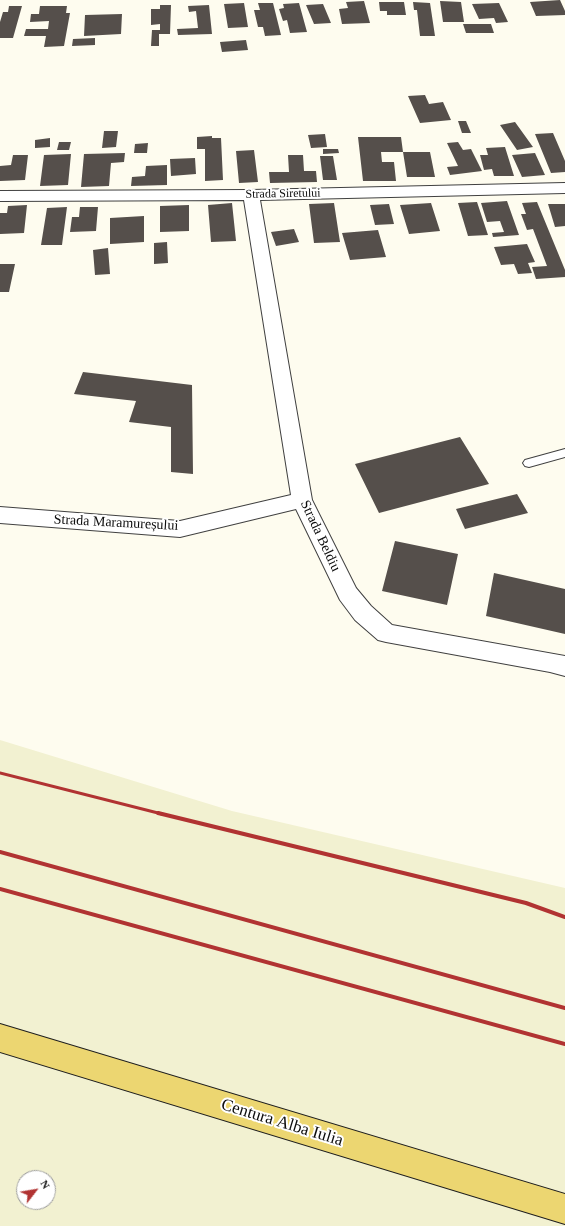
<!DOCTYPE html>
<html>
<head>
<meta charset="utf-8">
<style>
	body { margin:0 }
	#map { position:relative; width:565px; height:1226px; overflow:hidden; background:#fefcef; font-family:"Times New Roman",serif }
	canvas { display:block }
	.north { position:absolute; left:16px; top:1170px; width:40px; height:40px; box-sizing:border-box; background:#fff; border:1px solid #9e9e9e; border-radius:50%; rotate:59deg; font-size:11px; font-weight:700; line-height:16px; text-align:center; color:#0d0d0d }
	.north::after { content:''; display:block; margin:auto; width:14px; height:18px; background:#b13332; clip-path:polygon(50% 0,100% 100%,50% 72%,0 100%) }
</style>
</head>
<body>
<div id="map">
<canvas width="565" height="1226"></canvas>
<div class="north">N</div>
</div>
<script>
const context = document.querySelector('canvas').getContext('2d');
context.lineJoin = 'round';
function paint(path, color) { context.fillStyle = color; context.fill(path, 'evenodd'); }
const shape = rows => new Path2D(rows.map(r => 'M' + r).join(''));
function stroke(path, color, width, dash) { context.strokeStyle = color; context.lineWidth = width; context.lineCap = dash ? 'butt' : 'round'; context.setLineDash(dash || []); context.stroke(path); }
function label(font, color, halo, rows, align = 'center') {
  context.font = font + ' "Times New Roman",serif'; context.lineWidth = 4; context.setLineDash([]); context.textBaseline = 'middle'; context.strokeStyle = halo; context.fillStyle = color; for (const [text, x, y, turn = 0] of rows) {
    context.save(); context.translate(x, y); context.rotate((+turn || 0) * Math.PI / 180); context.textAlign = isNaN(turn) ? turn : align; if (halo) context.strokeText(text, 0, 0); context.fillText(text, 0, 0); context.restore();
  }
}
paint(shape([
	[0,740,232,811,565,888,565,1226,0,1226],
	[24,1178,48,1178,48,1202,24,1202]
]), '#f2f1d1');
paint(shape([
	[560,0,565,11,565,15,536,16,530,2],
	[364,1,370,23,342,24,339,9,348,8,346,2],
	[440,1,461,2,464,22,443,22],
	[379,2,404,2,406,15,387,15,387,11,380,11],
	[413,2,430,3,435,36,420,36,417,10,414,10],
	[244,3,248,27,228,28,224,4],
	[258,3,273,3,281,35,265,36,263,27,258,27,254,10,260,10],
	[299,3,307,32,290,33,287,20,283,21,279,9,284,8,283,4],
	[499,3,508,22,496,23,494,18,479,19,472,4],
	[323,4,331,23,314,24,306,5],
	[160,5,171,5,170,34,159,34,159,46,151,46,152,30,160,30,160,24,151,25,151,9,160,9],
	[209,5,212,34,178,35,177,29,198,28,196,11,189,12,188,6],
	[9,6,22,6,13,38,0,38,0,22,3,12,8,12],
	[40,6,67,6,66,13,70,13,64,46,44,47,46,36,24,36,26,29,48,29,49,21,30,22,31,14,39,14],
	[122,14,121,34,84,36,85,15],
	[463,24,491,24,494,33,466,33],
	[95,38,95,45,72,46,73,39],
	[246,40,248,50,222,52,220,42],
	[425,95,429,104,443,102,451,120,420,123,408,96],
	[458,121,466,121,471,133,462,133],
	[515,122,533,147,517,150,500,125],
	[104,131,118,131,116,147,102,148],
	[553,133,565,161,565,172,551,173,535,134],
	[325,134,327,147,311,148,308,135],
	[212,136,212,138,221,138,223,180,205,181,205,149,197,149,197,137],
	[358,137,401,137,403,152,381,152,382,162,394,162,396,181,363,181],
	[50,138,50,147,35,148,35,140],
	[59,142,71,142,69,150,57,150],
	[458,142,463,150,471,149,482,171,450,175,447,167,458,166,447,143],
	[148,143,147,153,134,153,135,144],
	[505,147,514,176,494,176,492,169,484,170,480,155,488,155,486,148],
	[323,149,338,149,339,153,323,154],
	[254,150,258,182,239,183,236,151],
	[403,152,430,152,435,177,407,177],
	[125,153,124,162,111,163,109,186,81,187,84,154],
	[535,153,545,175,522,177,512,155],
	[71,154,68,185,40,186,44,155],
	[13,155,28,155,25,180,0,181,0,166,11,165],
	[288,155,303,155,304,171,316,171,317,182,270,183,269,172,289,172],
	[320,156,333,156,337,180,323,180],
	[195,158,196,174,171,176,170,159],
	[167,165,167,185,131,186,132,177,145,176,146,166],
	[507,201,519,235,493,237,492,233,504,232,500,221,487,222,481,203],
	[477,202,488,235,468,236,458,203],
	[537,202,565,270,565,277,536,279,532,267,547,266,533,229,527,230,521,214,526,214,522,203],
	[232,203,236,241,211,242,208,205],
	[334,203,340,242,314,243,309,204],
	[431,203,440,231,409,234,400,205],
	[389,204,394,224,375,225,370,205],
	[548,204,565,204,565,226,555,227],
	[27,205,24,233,0,234,0,213,7,213,8,206],
	[189,205,189,231,160,232,160,206],
	[67,207,62,245,41,245,47,208],
	[80,207,98,207,96,231,70,232,72,217,79,217],
	[144,216,144,242,110,244,110,218],
	[294,229,299,242,276,246,271,232],
	[378,230,386,257,350,260,342,233],
	[167,242,168,263,154,264,154,243],
	[527,244,535,262,528,263,532,273,518,274,514,264,501,265,494,247],
	[108,248,110,274,95,275,93,250],
	[0,264,15,264,9,292,0,292],
	[83,372,192,385,193,474,171,472,171,427,129,422,136,401,74,394],
	[460,437,489,484,379,513,355,464],
	[517,494,528,513,465,529,456,509],
	[395,541,458,554,447,605,382,591],
	[494,573,565,589,565,634,486,616]
]), '#554f4b');
const lane = shape([
	[565,449,565,457,529,467,525,466,523,463,525,460,565,449]
]);
const street = shape([
	[565,183,565,193,260,200,312,500,356,588,371,606,392,625,565,656,565,676,550,672,386,642,378,640,355,620,340,600,296,509,180,537,0,523,0,507,180,521,291,495,244,200,0,201,0,191,251,190,565,183]
]);
const primary = shape([
	[0,1024,565,1194,565,1224,0,1052,0,1024]
]);
stroke(lane, '#404040', 2);
stroke(street, '#404040', 2);
stroke(primary, '#1e1e1e', 2);
paint(lane, '#fff');
paint(street, '#fff');
paint(primary, '#ecd671');
stroke(shape([
	[0,773,162,814]
]), '#b13332', 3);
stroke(shape([
	[158,813,526,903,565,917],
	[0,852,565,1008],
	[0,889,565,1044]
]), '#b13332', 4);
label('12px', '#0d0d0d', '#fff', [
	["Strada Siretului",283,194,-1]
]);
label('14px', '#0d0d0d', '#fff', [
	["Strada Maramureșului",116,523,3],
	["Strada Beldiu",320,536,65]
]);
label('17px', '#0d0d0d', '#fff', [
	["Centura Alba Iulia",282,1123,17]
]);
</script>
</body>
</html>
